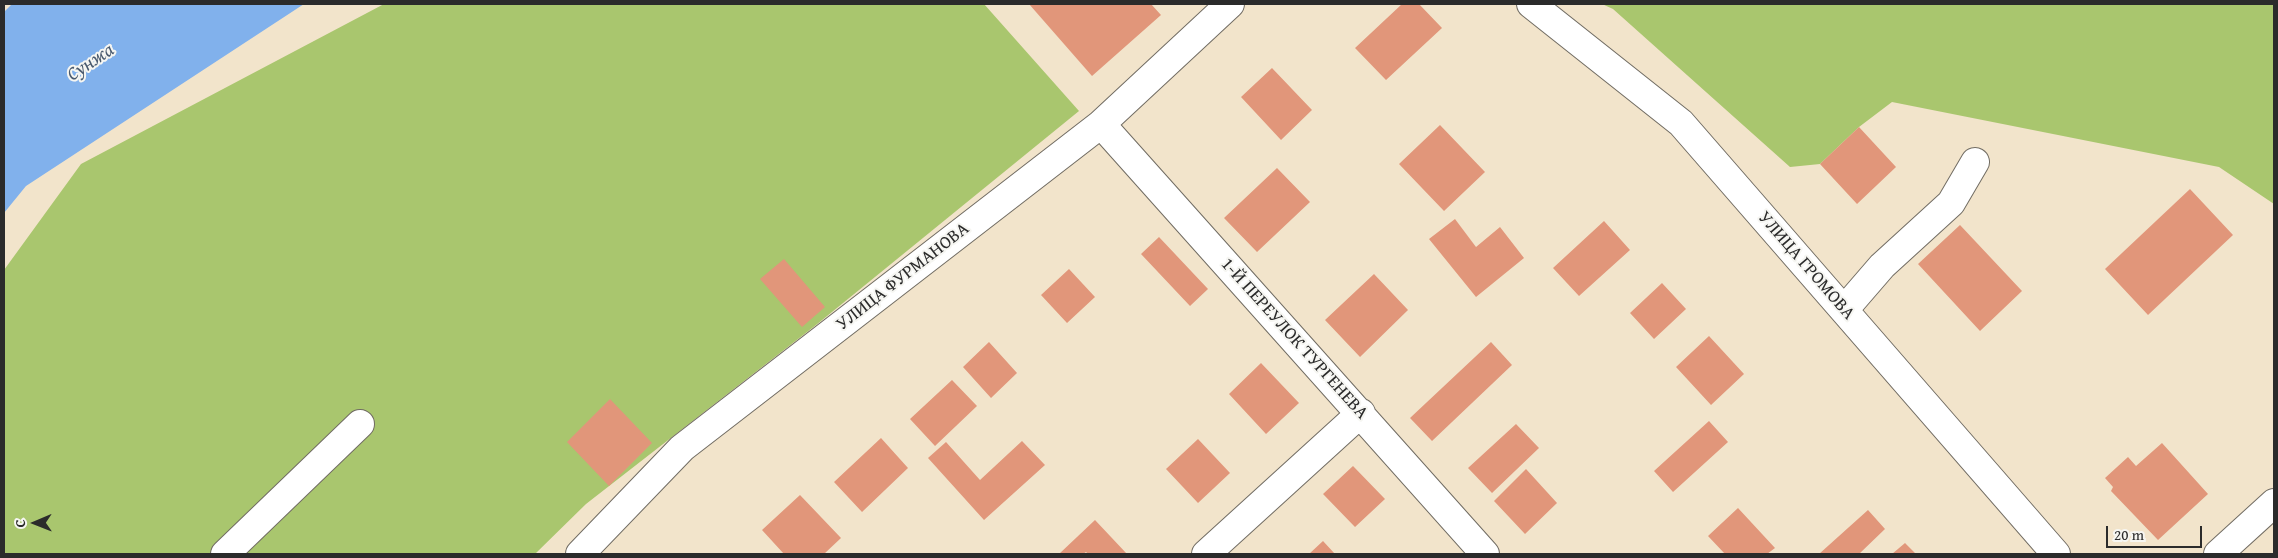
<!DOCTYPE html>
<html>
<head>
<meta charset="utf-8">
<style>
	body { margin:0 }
	#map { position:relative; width:2278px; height:558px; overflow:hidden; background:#f2e4cb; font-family:"Gentium Book Plus",serif }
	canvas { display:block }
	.frame { position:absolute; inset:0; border:5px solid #2b2b2b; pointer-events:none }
	.north { position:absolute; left:10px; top:498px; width:50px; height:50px; -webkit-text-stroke:4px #f6f6f2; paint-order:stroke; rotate:269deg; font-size:14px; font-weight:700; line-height:20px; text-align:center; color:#2b2b2b }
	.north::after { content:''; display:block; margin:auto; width:18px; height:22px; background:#2b2b2b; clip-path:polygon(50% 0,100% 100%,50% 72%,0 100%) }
	.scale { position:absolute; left:2106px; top:526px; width:96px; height:22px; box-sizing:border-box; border:2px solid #2b2b2b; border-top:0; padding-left:6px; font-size:15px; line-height:18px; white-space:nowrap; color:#2b2b2b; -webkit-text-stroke:4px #f6f6f2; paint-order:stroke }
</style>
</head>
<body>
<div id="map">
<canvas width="2278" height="558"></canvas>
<div class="frame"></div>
<div class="north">С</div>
<div class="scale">20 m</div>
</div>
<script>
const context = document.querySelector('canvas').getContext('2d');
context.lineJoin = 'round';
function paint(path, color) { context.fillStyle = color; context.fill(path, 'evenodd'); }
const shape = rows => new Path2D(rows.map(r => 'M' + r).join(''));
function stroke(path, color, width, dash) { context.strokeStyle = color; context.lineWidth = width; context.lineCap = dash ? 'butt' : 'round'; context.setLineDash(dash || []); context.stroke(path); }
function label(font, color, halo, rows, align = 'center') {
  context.font = font + ' "Gentium Book Plus",serif'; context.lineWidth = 4; context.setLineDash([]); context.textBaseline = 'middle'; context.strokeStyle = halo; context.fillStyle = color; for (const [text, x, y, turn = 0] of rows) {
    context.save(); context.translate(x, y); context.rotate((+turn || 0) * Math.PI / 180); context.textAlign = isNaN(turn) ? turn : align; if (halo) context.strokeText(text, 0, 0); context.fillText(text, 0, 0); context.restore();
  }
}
paint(shape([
	[384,4,984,4,1079,111,816,325,586,504,535,554,4,554,4,270,81,164],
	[1602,4,2274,4,2274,204,2219,167,1892,102,1859,127,1820,164,1790,167,1613,9]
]), '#a9c66e');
paint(shape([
	[12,4,304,4,26,186,4,213,4,12]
]), '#81b1ec');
paint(shape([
	[1029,4,1151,4,1161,15,1092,76],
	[1402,4,1419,4,1442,28,1386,80,1355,48],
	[1272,68,1312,110,1281,140,1241,97],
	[1440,125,1485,172,1444,211,1399,164],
	[1859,127,1896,167,1857,204,1820,164],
	[1277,168,1310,202,1257,252,1224,218],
	[2190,189,2233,235,2148,315,2105,269],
	[1455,219,1476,247,1500,227,1524,258,1476,297,1429,239],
	[1604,221,1630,250,1579,296,1553,268],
	[1960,225,2022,291,1980,331,1918,264],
	[1159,237,1208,289,1190,306,1141,254],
	[784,259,825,307,802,327,760,279],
	[1069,269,1095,297,1067,323,1041,295],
	[1374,274,1408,310,1360,357,1325,320],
	[1662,283,1686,309,1654,339,1630,313],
	[1709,336,1744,374,1711,405,1676,367],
	[989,342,1017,373,991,398,963,367],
	[1491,342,1512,365,1432,441,1410,418],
	[1261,363,1299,403,1266,434,1229,394],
	[952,380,977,406,935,446,910,419],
	[610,399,652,443,609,486,567,442],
	[1709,421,1728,442,1673,492,1654,471],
	[1516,424,1539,448,1492,493,1468,468],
	[881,438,908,468,862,512,834,482],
	[1198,439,1230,473,1198,503,1166,469],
	[1022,441,1045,465,984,520,928,458,946,442,980,480],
	[2162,443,2208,494,2158,540,2111,491,2113,487,2105,478,2128,457,2136,466],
	[1353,466,1385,499,1355,527,1323,494],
	[1526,469,1557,503,1525,534,1494,501],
	[800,495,841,538,824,554,784,554,762,530],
	[1738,508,1775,548,1767,554,1725,554,1708,536],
	[1868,510,1885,529,1859,554,1819,554],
	[1095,520,1127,554,1088,554,1086,552,1083,554,1059,554],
	[1323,541,1335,554,1309,554],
	[1905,543,1916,554,1892,554]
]), '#e1967a');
const minor = shape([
	[1531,4,1681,123,2056,554],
	[1101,124,1485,554],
	[1844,310,1882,266,1951,203,1975,162],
	[225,554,360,424],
	[580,554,682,448,1101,124,1230,4],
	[1206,554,1361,413],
	[2218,554,2274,503]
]);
stroke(minor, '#716c63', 30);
stroke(minor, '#fff', 28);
label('18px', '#2b2b2b', '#f6f6f2', [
	["УЛИЦА ГРОМОВА",1806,266,49],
	["УЛИЦА ФУРМАНОВА",903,277,-38],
	["1-Й ПЕРЕУЛОК ТУРГЕНЕВА",1294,339,48]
]);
label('italic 19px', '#495a6f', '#f6f6f2', [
	["Сунжа",91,63,-34]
]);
</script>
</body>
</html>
